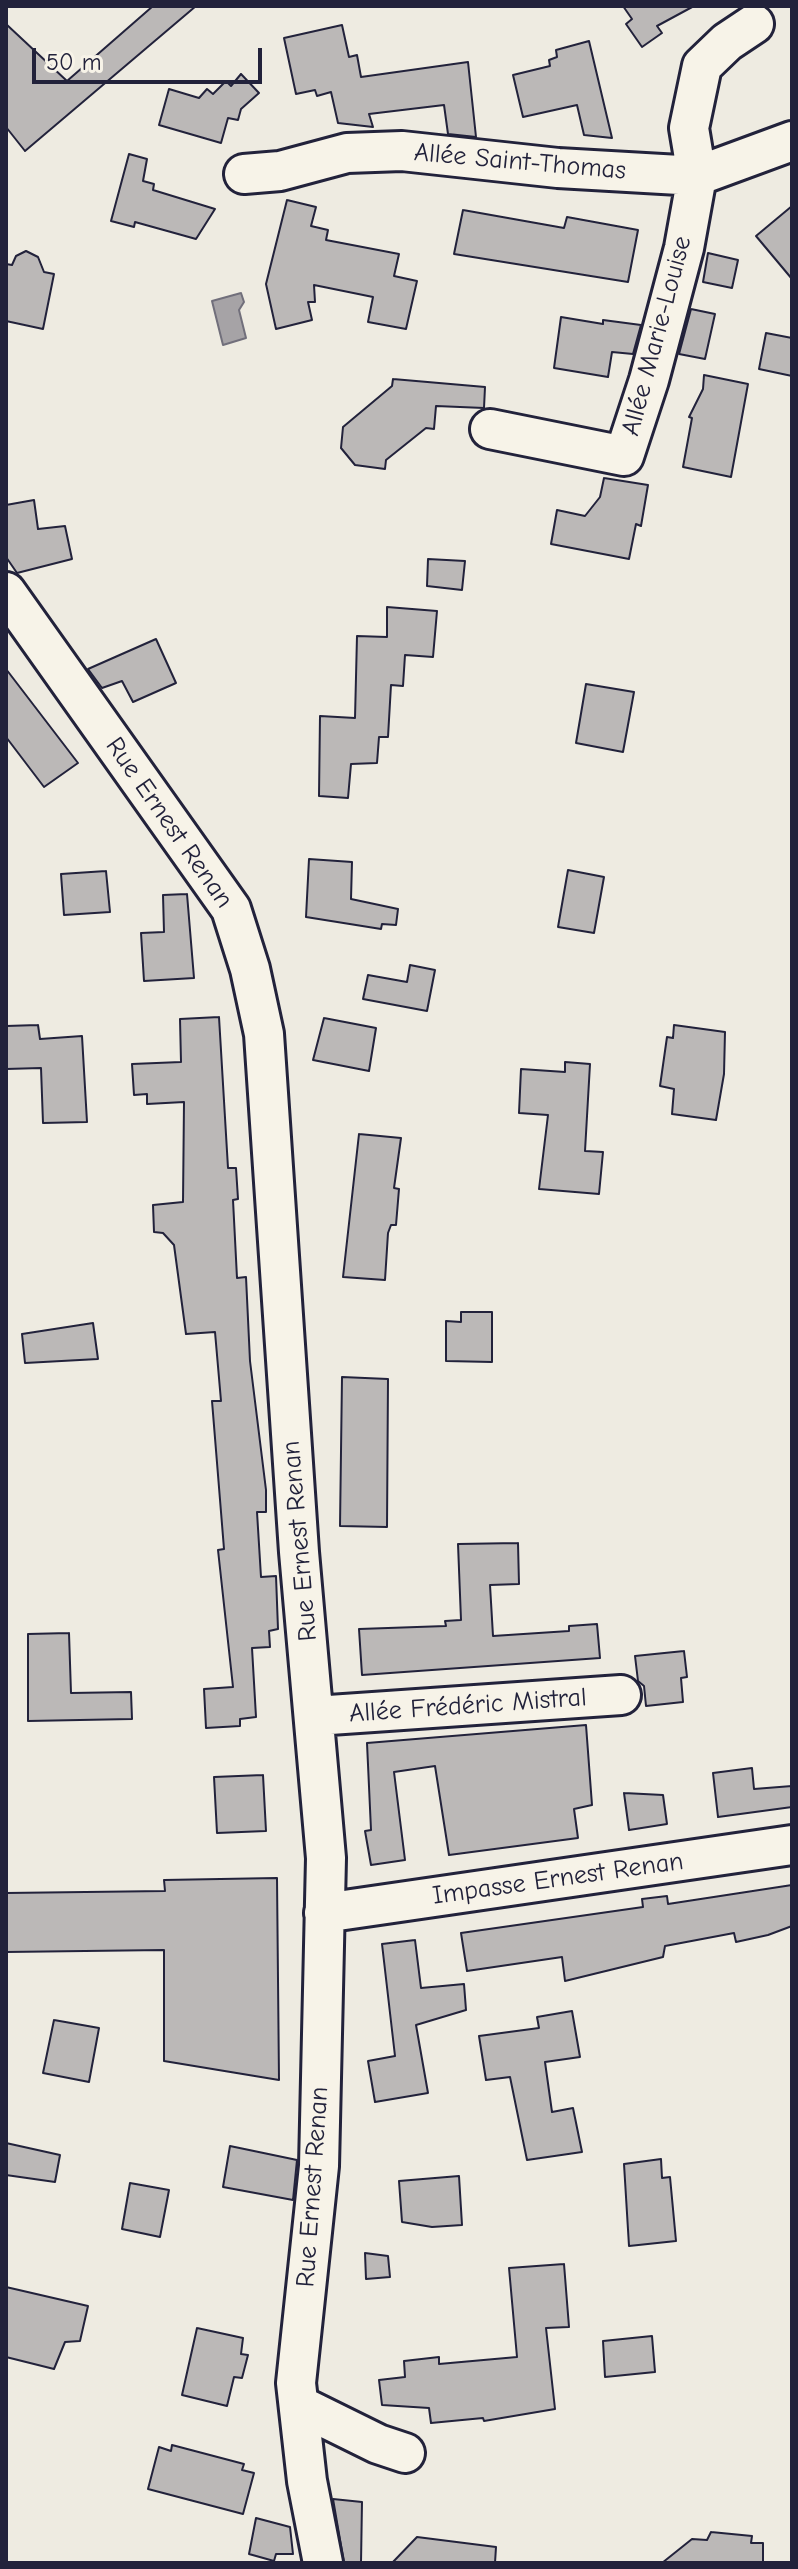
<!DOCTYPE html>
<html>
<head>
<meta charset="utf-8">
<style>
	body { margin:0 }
	#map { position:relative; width:798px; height:2569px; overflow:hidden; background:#eeebe1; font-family:"Comic Neue",sans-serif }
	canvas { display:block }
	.frame { position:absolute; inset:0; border:8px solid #22223b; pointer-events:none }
	.scale { position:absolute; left:32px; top:48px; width:230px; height:36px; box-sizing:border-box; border:4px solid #22223b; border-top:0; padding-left:10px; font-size:24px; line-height:28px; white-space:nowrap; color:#22223b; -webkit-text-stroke:6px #f7f3e8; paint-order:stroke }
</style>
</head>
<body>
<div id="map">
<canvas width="798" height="2569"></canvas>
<div class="frame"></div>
<div class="scale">50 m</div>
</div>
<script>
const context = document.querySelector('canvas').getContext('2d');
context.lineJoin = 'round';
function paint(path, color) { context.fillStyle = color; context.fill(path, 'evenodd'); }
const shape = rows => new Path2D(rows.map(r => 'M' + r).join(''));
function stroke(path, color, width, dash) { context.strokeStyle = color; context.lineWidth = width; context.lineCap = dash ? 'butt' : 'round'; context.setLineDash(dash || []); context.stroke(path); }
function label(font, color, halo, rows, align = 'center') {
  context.font = font + ' "Comic Neue",sans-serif'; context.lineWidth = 7; context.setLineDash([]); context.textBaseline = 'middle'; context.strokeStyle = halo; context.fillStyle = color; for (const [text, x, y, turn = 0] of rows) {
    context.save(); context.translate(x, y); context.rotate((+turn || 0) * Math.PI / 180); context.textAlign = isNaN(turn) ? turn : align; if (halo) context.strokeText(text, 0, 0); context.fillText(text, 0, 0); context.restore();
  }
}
const water = shape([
	[241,293,244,302,239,310,246,338,223,345,212,301,241,293]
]);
paint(water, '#a6a3a6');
stroke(water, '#716f7b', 2);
const building = shape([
	[153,6,196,6,25,151,6,127,6,24,67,81,153,6],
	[623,6,694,6,657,26,662,33,642,47,626,24,632,19,623,6],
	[342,25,349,57,357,55,361,77,468,62,476,137,448,134,444,105,369,114,373,127,338,123,331,92,317,96,315,90,296,94,284,38,342,25],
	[589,41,612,138,584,135,577,105,523,117,513,75,550,66,549,60,557,57,556,50,589,41],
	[241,74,259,93,241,109,238,120,228,118,221,143,159,125,169,89,199,98,207,89,213,94,226,81,231,86,241,74],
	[129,154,147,159,143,181,154,184,153,190,215,209,196,239,135,222,134,227,111,221,129,154],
	[287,200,316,207,311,226,328,230,326,240,399,254,394,276,417,281,406,329,368,322,373,297,314,285,315,302,308,302,312,320,276,329,266,284,287,200],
	[792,206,792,279,756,236,792,206],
	[463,210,564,228,567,217,638,230,628,282,454,254,463,210],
	[26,251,38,257,44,272,54,274,43,329,6,321,6,264,12,265,16,256,26,251],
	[708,253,738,260,732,288,703,282,708,253],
	[691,309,715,314,705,359,679,354,691,309],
	[561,317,603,324,603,320,641,325,633,354,612,352,608,377,554,368,561,317],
	[766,333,792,338,792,376,759,369,766,333],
	[704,375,748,384,731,477,683,467,692,418,689,417,703,389,704,375],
	[393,379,485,387,484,408,436,406,434,429,426,428,386,460,385,469,355,465,341,448,343,427,392,386,393,379],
	[604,478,648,485,641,526,636,524,629,559,551,544,557,510,585,516,600,497,604,478],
	[34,500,38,529,65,526,72,559,17,573,6,557,6,505,34,500],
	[428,559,465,561,462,590,427,586,428,559],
	[387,607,437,611,433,657,405,655,403,686,391,685,388,737,379,737,377,763,351,764,348,798,319,796,320,716,355,718,357,636,387,637,387,607],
	[156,639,176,683,133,702,122,681,102,688,88,669,156,639],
	[6,669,78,763,44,787,6,737,6,669],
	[586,684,634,692,623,752,576,743,586,684],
	[309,859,352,862,351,899,398,909,396,925,382,924,381,929,306,917,309,859],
	[568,870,604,877,594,933,558,927,568,870],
	[106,871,110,912,64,915,61,874,106,871],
	[187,894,194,978,144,981,141,933,164,932,163,895,187,894],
	[410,965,435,970,427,1011,363,999,368,975,407,982,410,965],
	[219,1017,228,1168,236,1168,238,1199,233,1200,237,1278,246,1277,250,1361,266,1490,266,1512,257,1512,261,1577,276,1576,278,1629,269,1631,270,1647,252,1648,256,1717,240,1719,240,1726,206,1728,204,1689,233,1687,218,1550,224,1549,212,1401,221,1401,215,1332,186,1334,174,1245,163,1233,154,1232,153,1205,183,1202,184,1102,147,1104,147,1094,134,1095,132,1064,181,1062,180,1019,219,1017],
	[324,1018,376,1028,369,1071,313,1060,324,1018],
	[38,1025,40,1039,82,1036,87,1122,43,1123,41,1068,6,1069,6,1026,38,1025],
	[674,1025,725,1032,724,1074,716,1120,672,1114,674,1089,660,1086,667,1037,673,1038,674,1025],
	[565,1062,590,1064,585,1151,603,1152,599,1194,539,1189,548,1115,519,1113,521,1069,565,1072,565,1062],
	[359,1134,401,1138,394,1188,399,1189,396,1225,391,1225,388,1233,385,1280,343,1277,359,1134],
	[461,1312,492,1312,492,1362,446,1361,446,1321,461,1322,461,1312],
	[93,1323,98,1359,25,1363,22,1334,93,1323],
	[342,1377,388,1379,387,1527,340,1526,342,1377],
	[518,1543,519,1584,490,1585,493,1636,569,1631,569,1626,597,1624,600,1658,362,1675,359,1629,446,1626,445,1621,461,1620,458,1544,518,1543],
	[69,1633,71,1693,131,1692,132,1719,28,1721,28,1634,69,1633],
	[684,1651,687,1677,681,1678,683,1702,646,1706,644,1686,638,1681,635,1656,684,1651],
	[586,1725,592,1805,574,1809,578,1838,449,1855,435,1766,394,1772,405,1860,371,1865,365,1831,371,1830,367,1743,586,1725],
	[752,1768,754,1789,792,1786,792,1807,718,1817,713,1773,752,1768],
	[263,1775,266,1831,217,1833,214,1777,263,1775],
	[624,1793,663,1795,667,1824,629,1830,624,1793],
	[277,1878,279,2080,164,2061,164,1950,6,1952,6,1893,165,1891,164,1880,277,1878],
	[792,1885,792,1926,768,1935,736,1942,734,1933,665,1946,663,1957,565,1981,562,1957,467,1971,461,1933,643,1907,642,1899,667,1896,668,1904,792,1885],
	[415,1940,421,1988,464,1984,466,2010,416,2025,428,2093,375,2102,368,2061,395,2056,382,1944,415,1940],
	[572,2011,580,2057,545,2062,552,2112,573,2108,582,2152,527,2160,510,2077,486,2080,479,2036,539,2028,537,2017,572,2011],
	[54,2020,99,2028,89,2082,43,2073,54,2020],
	[6,2143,60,2155,55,2182,6,2175,6,2143],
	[230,2146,297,2160,293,2200,223,2187,230,2146],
	[661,2159,662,2178,670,2177,676,2241,629,2246,624,2164,661,2159],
	[459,2176,462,2225,432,2227,402,2222,399,2181,459,2176],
	[130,2183,169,2190,160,2237,122,2229,130,2183],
	[365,2253,388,2256,390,2277,366,2279,365,2253],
	[564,2264,569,2327,546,2328,555,2409,484,2421,483,2418,431,2423,429,2408,382,2405,379,2380,405,2377,404,2361,439,2357,439,2364,517,2357,509,2268,564,2264],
	[6,2287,88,2306,80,2341,65,2342,54,2369,6,2357,6,2287],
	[197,2328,243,2338,241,2354,248,2355,242,2378,234,2377,227,2406,182,2395,197,2328],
	[652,2336,655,2372,605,2377,603,2341,652,2336],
	[172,2445,244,2464,242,2470,254,2473,243,2514,148,2489,159,2447,171,2451,172,2445],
	[333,2499,362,2502,361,2563,344,2563,333,2499],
	[256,2518,290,2527,293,2554,276,2554,274,2561,249,2554,256,2518],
	[711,2532,752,2536,751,2543,763,2543,763,2563,662,2563,692,2539,707,2540,711,2532],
	[417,2537,496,2547,495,2563,392,2563,417,2537]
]);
paint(building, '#bbb8b7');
stroke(building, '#22223b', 2);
const minor = shape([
	[244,174,280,171,347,153,402,151,558,168,697,176,792,141],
	[490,429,624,456,649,380,684,248,697,176,689,128,702,66,727,42,754,24],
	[6,592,231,909,250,969,264,1034,299,1552,326,1858,319,2166,296,2383,307,2481,323,2563],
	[315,1716,621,1695],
	[324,1913,792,1845],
	[299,2405,378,2444,405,2453]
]);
stroke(minor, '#22223b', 44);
stroke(minor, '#f7f3e8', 38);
label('26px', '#22223b', '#f7f3e8', [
	["Allée Saint-Thomas",520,162,5],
	["Allée Marie-Louise",657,336,-75],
	["Rue Ernest Renan",169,823,55],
	["Rue Ernest Renan",300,1541,-95],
	["Allée Frédéric Mistral",468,1706,-4],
	["Impasse Ernest Renan",558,1879,-8],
	["Rue Ernest Renan",313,2187,-86]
]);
</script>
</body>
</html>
